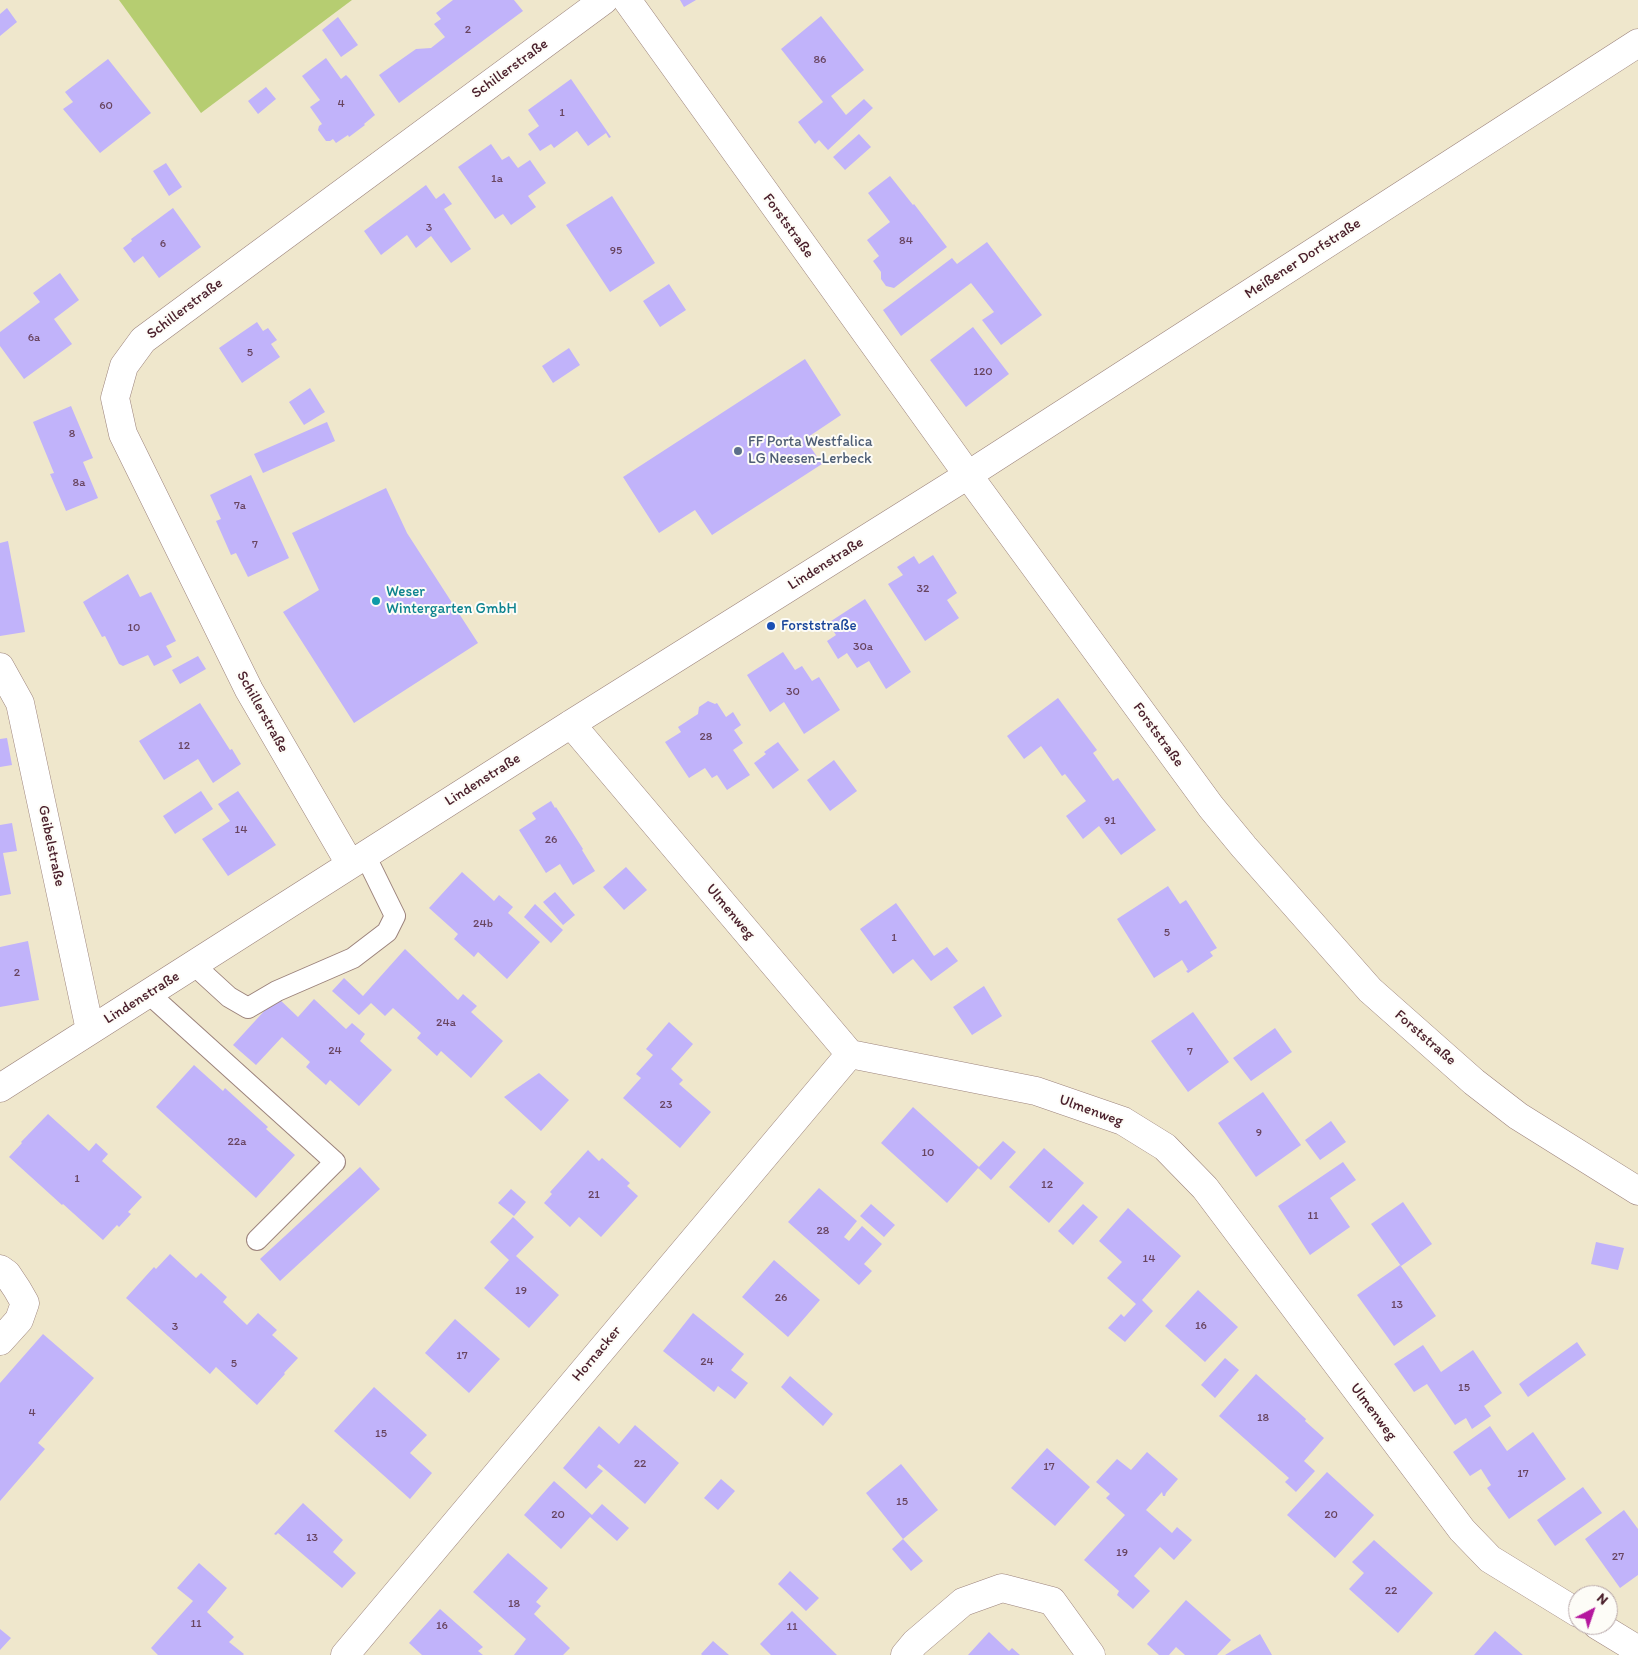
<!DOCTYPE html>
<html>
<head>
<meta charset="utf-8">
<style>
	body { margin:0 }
	#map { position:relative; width:1638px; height:1655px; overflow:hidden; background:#efe7cc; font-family:Itim,sans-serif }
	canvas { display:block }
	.north { position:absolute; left:1568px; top:1585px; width:50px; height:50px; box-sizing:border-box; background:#fdfcf7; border:1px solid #b5a4a5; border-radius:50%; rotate:41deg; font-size:14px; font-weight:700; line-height:20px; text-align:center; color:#4a1f2b }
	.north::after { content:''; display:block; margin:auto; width:18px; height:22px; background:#b5179e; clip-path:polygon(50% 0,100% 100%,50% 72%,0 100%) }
</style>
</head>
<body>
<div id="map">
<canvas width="1638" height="1655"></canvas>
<div class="north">N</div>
</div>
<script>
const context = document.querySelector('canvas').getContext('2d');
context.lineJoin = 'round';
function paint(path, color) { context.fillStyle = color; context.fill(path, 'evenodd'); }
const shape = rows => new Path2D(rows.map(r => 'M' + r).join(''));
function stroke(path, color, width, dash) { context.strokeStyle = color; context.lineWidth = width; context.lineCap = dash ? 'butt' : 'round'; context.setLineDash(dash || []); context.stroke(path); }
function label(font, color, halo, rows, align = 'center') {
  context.font = font + ' Itim,sans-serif'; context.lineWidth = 4; context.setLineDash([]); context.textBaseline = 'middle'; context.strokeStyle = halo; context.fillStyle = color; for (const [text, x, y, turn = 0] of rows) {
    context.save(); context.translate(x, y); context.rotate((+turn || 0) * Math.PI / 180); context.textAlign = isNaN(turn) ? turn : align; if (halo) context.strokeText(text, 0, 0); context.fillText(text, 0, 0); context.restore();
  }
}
paint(shape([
	[119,0,352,0,201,113]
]), '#b6cd71');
paint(shape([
	[453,0,514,0,523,11,399,103,379,75,416,49,431,48,445,37,434,24,441,19,436,13],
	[680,0,696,0,684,7],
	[7,8,17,22,0,36,0,14],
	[821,16,864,70,831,96,846,115,864,99,873,108,828,150,819,140,815,144,798,122,823,102,781,49],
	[338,17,358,45,341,57,322,30],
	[326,58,341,79,346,75,350,79,375,115,364,124,365,125,349,137,348,135,336,143,333,139,330,141,326,141,318,130,319,126,322,124,310,107,320,100,302,76],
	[108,59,151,113,100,153,63,109,73,102,65,92],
	[571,79,611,137,609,138,606,133,588,146,577,131,554,148,551,144,540,151,528,134,539,126,528,110],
	[266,87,276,99,258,114,248,101],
	[859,134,871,147,845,170,833,157],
	[491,144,502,160,509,156,518,168,530,160,546,183,528,196,536,207,511,225,503,214,495,219,458,167],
	[166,163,182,187,169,196,153,171],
	[890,176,913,205,914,204,947,247,894,288,886,286,881,279,881,272,873,261,879,256,867,240,890,222,868,193],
	[426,185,436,199,444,193,452,204,444,209,471,249,451,263,431,236,416,248,407,235,381,255,364,231],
	[612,196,655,263,610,292,566,225],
	[173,208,201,247,159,278,143,256,134,263,123,248,132,241,131,239],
	[987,242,1042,315,1001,345,982,320,994,312,971,283,901,336,883,310,952,258,957,264],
	[60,273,79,300,54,319,72,344,24,379,0,346,0,332,40,302,33,293],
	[669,284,686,310,660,327,643,301],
	[257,322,263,331,268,328,277,340,271,344,280,357,242,383,219,348],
	[973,327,1009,374,966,407,930,360],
	[569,348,580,365,553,383,542,366],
	[805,359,841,415,805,439,822,464,712,535,695,510,659,533,623,477],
	[310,388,325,412,304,425,289,402],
	[71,406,93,458,83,462,98,498,66,511,50,474,54,473,33,422],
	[327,422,335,441,263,473,254,454],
	[251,475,289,558,248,577,236,553,231,555,216,521,221,519,210,495],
	[386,488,407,533,478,643,354,723,283,612,319,590,292,533],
	[8,541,25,632,0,636,0,543],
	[933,555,957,593,947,600,959,618,925,641,888,584,903,575,897,567,914,556,919,564],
	[128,574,140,597,151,592,176,641,166,646,172,657,154,666,148,655,123,666,119,664,105,636,102,637,83,602],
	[865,599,911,672,886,689,869,661,857,668,847,653,838,659,827,641,836,635,828,623],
	[783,652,795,670,802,666,812,681,819,677,840,710,804,734,784,702,770,712,747,675],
	[198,656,206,669,180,684,172,670],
	[1058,698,1097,750,1093,753,1113,781,1118,778,1156,830,1121,855,1099,826,1083,839,1066,816,1086,801,1065,774,1062,776,1041,746,1024,759,1007,736],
	[708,701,715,704,717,703,726,717,733,712,741,725,734,730,743,743,733,750,750,775,727,790,717,775,712,778,705,768,689,778,665,742,681,732,678,727,698,714,699,707],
	[200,703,230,750,232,749,241,764,213,783,198,759,164,780,139,741],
	[7,738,12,765,0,767,0,739],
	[778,742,799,770,773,789,754,763,766,754,764,752],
	[834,760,857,791,830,811,807,780],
	[201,791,213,809,175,834,163,816],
	[238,791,276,845,228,876,202,839,230,821,218,804],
	[551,801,555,808,556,807,583,849,582,850,595,871,573,885,560,864,546,873,519,830,536,819,532,813],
	[12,823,17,851,3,853,11,894,0,896,0,825],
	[626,867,647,890,624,910,603,887],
	[462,872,494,901,499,895,513,907,508,913,540,942,507,979,478,952,474,957,454,939,458,934,429,908],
	[1168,886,1180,904,1186,900,1217,948,1210,952,1213,956,1188,973,1186,971,1188,970,1182,960,1154,978,1117,919],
	[555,892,575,915,563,925,543,902],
	[896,903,934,956,947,947,958,961,931,981,913,959,893,974,860,929],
	[535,904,563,930,551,943,524,917],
	[28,941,39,1000,0,1007,0,947],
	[405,949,458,1000,463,994,477,1006,471,1012,503,1041,471,1078,441,1051,437,1056,417,1038,421,1033,393,1008,385,1016,371,1003,359,1015,332,991,344,978,363,996],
	[984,986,1002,1016,972,1035,953,1007],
	[277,997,298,1017,314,999,346,1029,352,1023,365,1034,360,1041,392,1070,359,1106,330,1080,326,1085,306,1067,310,1062,282,1037,256,1065,233,1045],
	[1193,1012,1229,1062,1188,1092,1151,1041],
	[669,1022,693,1044,671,1069,683,1080,679,1084,711,1112,680,1148,623,1098,641,1078,636,1074,653,1055,646,1049],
	[1275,1028,1292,1052,1251,1081,1233,1058],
	[194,1065,223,1091,225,1088,268,1127,266,1129,295,1155,256,1198,156,1107],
	[539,1073,569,1100,541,1131,504,1097],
	[1263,1092,1301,1145,1256,1177,1218,1123],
	[913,1107,979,1167,947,1203,881,1143],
	[48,1114,89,1151,96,1143,108,1154,102,1161,142,1197,128,1212,131,1214,119,1227,117,1225,103,1240,63,1204,62,1205,9,1157,22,1143,21,1142],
	[1331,1121,1346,1142,1320,1160,1305,1140],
	[1003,1141,1016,1152,991,1180,978,1168],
	[1044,1148,1084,1183,1049,1223,1009,1187],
	[588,1150,599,1161,602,1158,630,1183,627,1186,638,1196,601,1237,579,1217,570,1227,544,1203,552,1194,550,1192],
	[1343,1162,1356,1180,1330,1198,1350,1227,1310,1255,1278,1206],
	[360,1167,380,1189,280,1281,260,1259],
	[819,1188,857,1221,844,1237,849,1241,862,1226,882,1244,864,1264,872,1271,859,1285,788,1222],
	[511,1189,526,1202,514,1216,498,1203],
	[1403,1202,1432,1244,1401,1266,1371,1224],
	[871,1204,895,1225,884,1237,860,1216],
	[1083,1204,1098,1217,1073,1245,1058,1231],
	[1128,1208,1181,1256,1142,1300,1153,1311,1125,1342,1108,1328,1121,1314,1124,1317,1136,1304,1107,1278,1122,1262,1099,1241],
	[513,1217,534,1237,516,1256,559,1295,529,1328,484,1288,509,1260,490,1242],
	[1596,1242,1624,1248,1618,1270,1591,1264],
	[170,1254,196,1278,201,1273,227,1297,223,1302,247,1325,258,1313,277,1330,272,1335,298,1358,284,1373,285,1374,257,1405,216,1367,210,1374,126,1298,154,1267,156,1269],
	[774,1260,820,1300,788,1337,742,1297],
	[1400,1265,1436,1316,1394,1346,1357,1295],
	[1198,1290,1238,1327,1205,1362,1165,1326],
	[693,1313,744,1354,731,1370,748,1383,735,1399,718,1386,714,1392,663,1351],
	[455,1319,500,1359,469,1393,425,1353],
	[43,1334,94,1378,38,1443,45,1449,0,1501,0,1383],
	[1577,1342,1586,1355,1528,1397,1519,1384],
	[1423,1345,1441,1372,1473,1350,1502,1393,1484,1406,1491,1416,1472,1429,1466,1418,1455,1425,1427,1384,1414,1392,1394,1364],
	[1225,1358,1239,1370,1215,1398,1201,1385],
	[1256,1374,1306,1419,1305,1421,1324,1438,1304,1461,1315,1471,1296,1492,1285,1482,1289,1478,1219,1416],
	[790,1376,833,1414,823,1426,781,1387],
	[374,1387,427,1435,410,1453,432,1473,410,1499,334,1431],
	[635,1425,679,1463,645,1504,599,1464,597,1467,603,1471,586,1489,563,1468,599,1426,619,1444],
	[1490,1426,1507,1451,1533,1432,1566,1479,1509,1519,1487,1488,1491,1485,1481,1469,1470,1476,1453,1452],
	[1047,1448,1090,1487,1055,1526,1011,1488],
	[1147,1452,1178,1479,1166,1493,1165,1496,1163,1496,1162,1492,1146,1510,1172,1533,1177,1527,1192,1540,1174,1560,1160,1547,1134,1576,1150,1591,1133,1609,1117,1595,1119,1591,1084,1560,1125,1515,1106,1498,1110,1494,1096,1482,1117,1459,1131,1470],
	[901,1464,938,1510,903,1539,866,1493],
	[1327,1472,1374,1515,1335,1558,1287,1515],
	[721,1479,735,1491,718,1510,704,1498],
	[554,1481,592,1515,602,1504,629,1528,617,1541,590,1517,561,1549,524,1515],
	[1583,1487,1602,1513,1555,1546,1537,1520],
	[303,1503,343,1540,333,1552,356,1573,342,1588,278,1533,276,1535,274,1534],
	[1624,1510,1638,1529,1638,1575,1620,1588,1585,1539],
	[903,1539,923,1561,911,1571,892,1549],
	[1374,1540,1433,1593,1398,1633,1349,1589,1364,1573,1352,1562],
	[508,1553,548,1588,536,1602,541,1606,534,1614,570,1648,563,1655,514,1655,526,1639,473,1592],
	[199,1563,227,1588,207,1612,234,1637,229,1642,244,1654,243,1655,158,1655,151,1648,193,1601,177,1588],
	[790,1571,819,1598,806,1611,778,1584],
	[1186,1600,1231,1640,1217,1655,1185,1655,1176,1647,1169,1655,1159,1655,1147,1644],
	[440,1609,483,1647,478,1651,483,1655,422,1655,409,1643],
	[792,1611,837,1655,771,1655,760,1644],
	[0,1629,11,1638,0,1650],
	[1495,1631,1523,1655,1474,1655],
	[989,1632,1009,1651,1012,1648,1020,1655,968,1655],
	[1260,1634,1272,1655,1225,1655],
	[713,1641,729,1655,702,1655,701,1654]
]), '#c1b3fa');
const service = shape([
	[194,965,229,997,248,1008,277,991,353,958,387,932,395,916,365,855],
	[148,993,335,1162,257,1240]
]);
const minor = shape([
	[0,667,20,703,90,1030],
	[571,724,850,1054,1036,1091,1123,1121,1165,1147,1205,1188,1462,1530,1490,1559,1578,1613],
	[350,864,249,690,123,434,115,398,124,366,143,340,604,0],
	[0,1088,571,724,968,475,1638,43],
	[0,1269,7,1274,17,1289,25,1303,19,1320,0,1341],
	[1597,1625,1638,1650],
	[345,1655,850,1054],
	[905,1655,915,1643,963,1602,1002,1588,1052,1601,1091,1655]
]);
const tertiary = shape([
	[627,0,968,475,1211,807,1244,847,1370,990,1474,1082,1518,1116,1638,1191]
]);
stroke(service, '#9c837c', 22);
stroke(minor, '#9c837c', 29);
stroke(tertiary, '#9c837c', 29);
stroke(service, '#fff', 20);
stroke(minor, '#fff', 28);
stroke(tertiary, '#fff', 28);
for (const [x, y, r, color] of [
	[738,451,5,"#5c6f8a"],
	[376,601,5,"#0f9aa8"],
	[771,626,5,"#1a4fb4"]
]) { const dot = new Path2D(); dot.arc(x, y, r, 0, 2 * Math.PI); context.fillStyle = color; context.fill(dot); stroke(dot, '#fdfcf7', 2); }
label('12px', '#68445f', null, [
	["2",468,30],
	["86",820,60],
	["4",341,104],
	["60",106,106],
	["1",562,113],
	["1a",497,179],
	["3",429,228],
	["84",906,241],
	["6",163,244],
	["95",616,251],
	["6a",34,338],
	["5",250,353],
	["120",983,372],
	["8",72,434],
	["8a",79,483],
	["7a",240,506],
	["7",255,545],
	["32",923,589],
	["10",134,628],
	["30a",863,647],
	["30",793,692],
	["28",706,737],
	["12",184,746],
	["91",1110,821],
	["14",241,830],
	["26",551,840],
	["24b",483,924],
	["5",1167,933],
	["1",894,938],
	["2",17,973],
	["24a",446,1023],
	["24",335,1051],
	["7",1190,1052],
	["23",666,1105],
	["9",1259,1133],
	["22a",237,1142],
	["10",928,1153],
	["1",77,1179],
	["12",1047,1185],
	["21",594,1195],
	["11",1313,1216],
	["28",823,1231],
	["14",1149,1259],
	["19",521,1291],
	["26",781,1298],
	["13",1397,1305],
	["16",1201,1326],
	["3",175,1327],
	["17",462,1356],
	["24",707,1362],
	["5",234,1364],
	["15",1464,1388],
	["4",32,1413],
	["18",1263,1418],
	["15",381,1434],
	["22",640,1464],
	["17",1049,1467],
	["17",1523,1474],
	["15",902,1502],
	["20",558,1515],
	["20",1331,1515],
	["13",312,1538],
	["19",1122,1553],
	["27",1618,1557],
	["22",1391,1591],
	["18",514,1604],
	["11",196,1624],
	["16",442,1626],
	["11",792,1627]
]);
label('15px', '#4a1f2b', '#fdfcf7', [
	["Schillerstraße",510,69,-36],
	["Forststraße",788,226,54],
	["Meißener Dorfstraße",1303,259,-33],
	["Schillerstraße",185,309,-37],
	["Lindenstraße",826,564,-32],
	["Schillerstraße",262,712,61],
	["Forststraße",1158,735,54],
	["Lindenstraße",483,780,-32],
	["Geibelstraße",51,846,78],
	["Ulmenweg",730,912,50],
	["Lindenstraße",142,998,-32],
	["Forststraße",1425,1038,41],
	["Ulmenweg",1091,1111,20],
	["Hornacker",597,1354,-50],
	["Ulmenweg",1373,1412,53]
]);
label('15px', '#4e5e75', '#fdfcf7', [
	["FF Porta Westfalica",748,442],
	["LG Neesen-Lerbeck",748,459]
], 'left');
label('15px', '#0d838f', '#fdfcf7', [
	["Weser",386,592],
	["Wintergarten GmbH",386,609]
], 'left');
label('15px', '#164399', '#fdfcf7', [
	["Forststraße",781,626]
], 'left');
</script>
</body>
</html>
